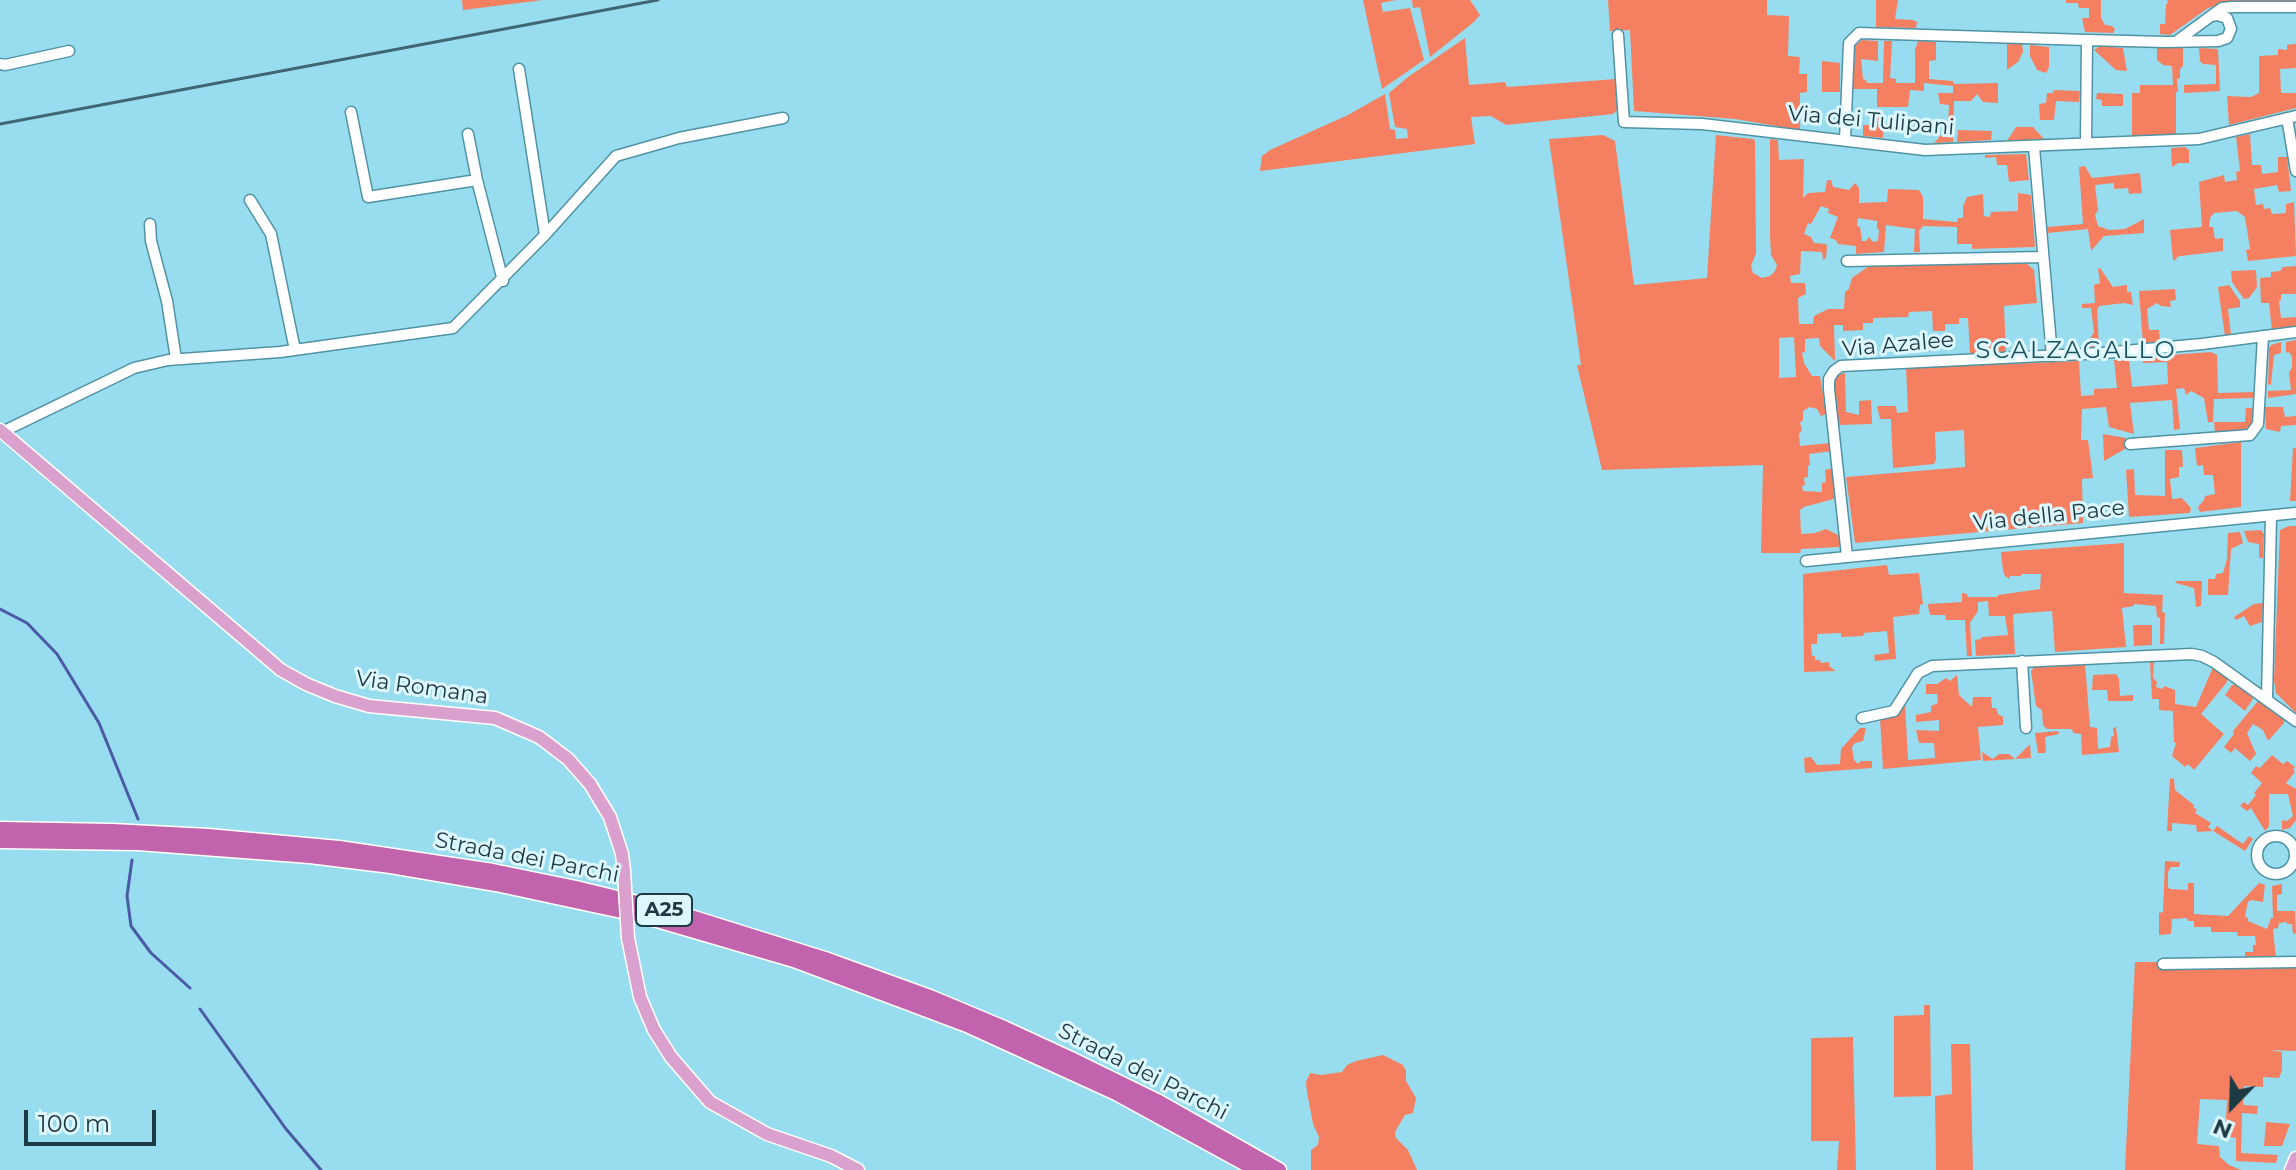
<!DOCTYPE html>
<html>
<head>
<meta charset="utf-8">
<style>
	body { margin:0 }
	#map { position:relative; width:2296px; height:1170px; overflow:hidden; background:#98ddef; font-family:Montserrat,sans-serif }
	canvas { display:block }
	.north { position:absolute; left:2192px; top:1066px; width:80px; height:80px; -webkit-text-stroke:6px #dcf7fe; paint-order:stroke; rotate:203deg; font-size:22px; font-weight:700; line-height:32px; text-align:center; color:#1d3941 }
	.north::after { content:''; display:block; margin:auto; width:28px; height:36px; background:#1d3941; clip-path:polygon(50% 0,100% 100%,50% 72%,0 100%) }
	.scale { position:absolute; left:24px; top:1110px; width:132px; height:36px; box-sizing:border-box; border:4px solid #1d3941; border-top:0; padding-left:10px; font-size:24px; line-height:28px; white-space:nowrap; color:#1d3941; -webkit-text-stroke:6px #dcf7fe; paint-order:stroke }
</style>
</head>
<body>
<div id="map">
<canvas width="2296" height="1170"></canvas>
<div class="north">N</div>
<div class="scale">100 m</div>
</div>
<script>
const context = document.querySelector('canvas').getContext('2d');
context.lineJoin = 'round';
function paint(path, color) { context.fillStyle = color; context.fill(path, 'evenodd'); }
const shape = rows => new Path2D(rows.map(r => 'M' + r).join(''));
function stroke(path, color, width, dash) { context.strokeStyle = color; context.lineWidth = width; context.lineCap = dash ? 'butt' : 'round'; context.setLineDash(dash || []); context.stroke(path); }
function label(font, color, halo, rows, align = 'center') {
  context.font = font + ' Montserrat,sans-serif'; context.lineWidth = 6; context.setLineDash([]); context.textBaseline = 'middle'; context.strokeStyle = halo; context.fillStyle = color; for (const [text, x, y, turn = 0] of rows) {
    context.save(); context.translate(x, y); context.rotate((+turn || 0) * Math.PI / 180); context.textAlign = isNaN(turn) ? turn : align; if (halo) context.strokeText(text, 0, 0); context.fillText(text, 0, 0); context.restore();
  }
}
paint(shape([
	[462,0,543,0,463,10],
	[1363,0,1396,0,1381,3,1383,12,1410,8,1424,60,1382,89],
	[1412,0,1470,0,1480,15,1474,22,1430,57,1420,7,1413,8],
	[1608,0,1767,0,1767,15,1789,16,1788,56,1800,57,1799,74,1807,74,1807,92,1800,93,1800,130,1735,119,1634,111,1630,30,1610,31],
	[1876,0,1898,0,1895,19,1913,20,1917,22,1916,28,1876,27],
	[2066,0,2101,0,2101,18,2105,25,2112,26,2115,29,2113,33,2085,32,2082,18,2089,18,2089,8,2079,8,2078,3,2066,3],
	[2167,0,2296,0,2296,2,2233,2,2208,8,2170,35,2160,34,2160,24,2165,24,2166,5,2168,2],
	[1465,38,1469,85,1505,82,1507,87,1616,79,1618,109,1613,114,1506,125,1491,116,1471,117,1475,144,1260,171,1262,156,1270,150,1348,115,1385,94,1390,129,1395,130,1396,139,1408,138,1407,129,1395,127,1389,93,1408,77],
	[1862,40,1878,41,1878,61,1861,59,1863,79,1866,80,1867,83,1883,83,1884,41,1892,41,1890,78,1896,79,1896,83,1915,83,1915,50,1918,41,1936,42,1936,60,1929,61,1929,79,1953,81,1954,84,1998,83,1998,103,1983,102,1977,94,1971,101,1954,101,1953,142,1934,143,1941,135,1942,129,1948,128,1949,105,1940,104,1938,93,1953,93,1953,86,1924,83,1924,91,1910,90,1908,107,1877,107,1877,89,1853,89,1855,46],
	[2007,44,2022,44,2023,52,2018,62,2007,70],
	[2293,44,2296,44,2296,68,2280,69,2281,93,2296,93,2296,108,2229,125,2227,96,2251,97,2259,93,2259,56,2278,55,2278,49,2287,50,2287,45],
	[2030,45,2049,47,2049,67,2046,73,2037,70,2030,56],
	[2100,46,2123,48,2127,71,2116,70,2094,50],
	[2157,48,2183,48,2183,66,2180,69,2180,78,2177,79,2178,92,2176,92,2176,134,2132,136,2132,93,2140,93,2140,85,2173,85,2172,66,2163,65,2157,60],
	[2199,48,2218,49,2220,91,2184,93,2184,85,2216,84,2216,65,2203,64,2200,61],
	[1822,61,1840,63,1840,92,1822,92],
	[2054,90,2080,91,2079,102,2056,101,2054,120,2040,120,2039,104,2046,103,2047,93,2053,93],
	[2097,93,2123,94,2123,106,2102,106,2102,100,2096,99],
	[1878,116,1884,116,1883,138,1863,136,1863,125,1877,125],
	[2016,127,2033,127,2045,140,2007,141],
	[1958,130,1992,131,1991,140,1957,142],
	[2250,134,2252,165,2261,165,2262,174,2278,172,2278,157,2287,157,2291,191,2279,192,2277,185,2254,189,2256,205,2263,204,2264,209,2270,208,2272,214,2286,213,2286,204,2294,202,2296,256,2248,261,2246,250,2250,249,2245,217,2237,211,2214,213,2210,218,2209,227,2213,227,2215,239,2223,238,2223,251,2181,256,2177,257,2176,260,2173,260,2170,230,2202,227,2199,182,2224,175,2225,182,2237,180,2236,172,2240,171,2236,137],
	[1603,135,1615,141,1634,285,1707,278,1716,135,1753,139,1755,141,1756,253,1751,266,1753,273,1762,278,1770,276,1775,271,1777,265,1771,255,1770,236,1770,139,1778,140,1779,160,1804,159,1803,198,1808,193,1825,192,1827,180,1831,180,1833,187,1849,190,1855,183,1859,188,1859,203,1887,202,1888,189,1919,190,1923,197,1923,219,1957,222,1958,218,1963,218,1963,206,1967,197,1983,194,1984,216,1990,217,1991,212,2018,211,2018,193,2031,195,2035,247,1972,249,1972,244,1957,244,1957,227,1923,226,1919,231,1920,252,1914,252,1915,229,1886,225,1884,252,1856,254,1856,246,1838,244,1836,240,1830,238,1838,217,1828,213,1829,209,1821,206,1811,224,1808,223,1804,234,1811,237,1814,243,1826,244,1827,247,1826,258,1823,260,1822,252,1801,251,1800,274,1790,276,1791,283,1805,283,1806,294,1798,298,1799,324,1813,324,1814,316,1828,309,1844,309,1845,292,1849,289,1852,278,1869,266,2024,261,2034,270,2037,303,2004,306,2006,353,1970,354,1968,318,1959,318,1959,324,1945,324,1945,331,1933,331,1932,311,1909,312,1908,317,1873,318,1873,323,1863,323,1863,330,1843,331,1843,325,1834,325,1835,361,1820,346,1819,338,1805,339,1805,352,1802,353,1804,363,1812,376,1820,376,1826,414,1821,416,1817,409,1810,407,1803,411,1803,420,1800,423,1802,430,1799,434,1800,446,1830,443,1832,451,1809,454,1810,465,1808,466,1808,477,1804,478,1805,485,1802,486,1803,491,1822,492,1822,483,1826,482,1825,470,1835,468,1837,498,1804,507,1800,510,1801,534,1815,533,1826,529,1840,536,1840,547,1801,549,1800,553,1761,553,1763,465,1602,470,1577,365,1581,365,1549,139],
	[1858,218,1877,221,1877,228,1879,230,1878,241,1873,242,1869,237,1866,241,1862,241,1860,227,1857,226],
	[1794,337,1796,377,1779,378,1779,338],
	[2185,147,2189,150,2189,163,2178,163,2172,167,2171,148],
	[2026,154,2029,180,2009,182,2007,165,1997,165,1996,157,1985,158,1985,155],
	[2085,166,2092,178,2140,173,2142,193,2129,194,2128,188,2114,189,2114,183,2095,185,2098,210,2095,215,2098,226,2109,230,2125,229,2144,219,2144,233,2104,236,2091,251,2088,229,2048,233,2047,227,2083,224,2079,167],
	[2296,266,2296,294,2281,294,2281,300,2279,301,2281,318,2296,317,2296,328,2272,331,2269,303,2261,303,2260,278,2271,277,2271,272,2280,271,2283,267],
	[2100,268,2113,287,2127,285,2127,292,2131,292,2133,305,2124,303,2099,306,2097,310,2099,346,2090,347,2090,339,2094,332,2091,308,2082,308,2082,304,2095,303,2094,285,2100,283,2098,269],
	[2256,270,2257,287,2249,298,2244,299,2232,282,2231,271],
	[2229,285,2240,301,2240,307,2228,309,2231,335,2225,336,2218,287],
	[2175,289,2176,300,2170,301,2171,307,2161,306,2157,303,2147,309,2149,330,2159,330,2160,341,2143,344,2139,291],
	[2296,340,2296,394,2268,398,2268,391,2291,390,2289,372,2292,368,2292,357,2290,353,2286,352,2286,342],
	[2281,342,2281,353,2274,355,2271,385,2268,384,2269,348,2271,345],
	[2211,352,2217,355,2218,393,2254,392,2254,398,2214,399,2213,422,2208,422,2204,398,2191,391,2186,395,2184,388,2176,389,2180,429,2174,430,2172,400,2130,403,2134,434,2109,427,2106,407,2082,409,2081,440,2088,440,2093,478,2082,479,2083,523,1855,543,1846,477,1965,467,1964,430,1935,432,1936,459,1934,464,1893,468,1891,419,1880,419,1877,406,1896,406,1897,413,1908,412,1906,368,2079,361,2081,396,2094,395,2094,389,2117,388,2114,360,2129,359,2132,387,2168,384,2167,362,2143,363,2142,357],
	[1845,373,1846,412,1859,415,1859,401,1871,400,1872,424,1839,425,1834,382,1838,375],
	[2265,407,2283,407,2285,417,2296,416,2296,425,2281,426,2280,432,2266,429],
	[2246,408,2253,408,2251,428,2215,433,2214,422,2245,422],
	[2103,434,2126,438,2125,449,2104,461],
	[2241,442,2241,507,2200,512,2198,507,2204,500,2205,496,2215,494,2213,475,2204,475,2203,465,2197,466,2195,448],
	[2293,448,2296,448,2296,501,2290,501],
	[2165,450,2182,450,2183,467,2179,467,2179,477,2170,479,2172,499,2182,498,2191,508,2190,513,2129,517,2126,470,2134,469,2135,495,2165,496],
	[2289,526,2296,526,2296,713,2276,693,2274,680,2280,530],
	[2261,530,2264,534,2263,558,2259,558,2259,544,2248,542,2244,531],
	[2240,532,2243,543,2231,549,2228,595,2208,595,2208,579,2215,579,2216,574,2223,573,2227,559,2228,533],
	[2124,543,2124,593,2163,595,2162,612,2165,613,2164,644,2160,644,2160,618,2157,617,2156,606,2134,604,2134,606,2122,608,2126,647,2055,652,2052,611,2013,614,2015,654,1976,656,1975,640,1981,639,1981,637,2008,635,2005,616,1989,616,1988,601,1978,602,1978,611,1970,623,1972,656,1967,656,1965,620,1946,620,1945,615,1931,615,1929,612,1928,604,1962,602,1962,593,1967,594,1968,597,1998,597,1998,595,2040,589,2041,574,2021,574,2021,576,2010,576,2010,579,2005,576,2003,571,2001,552],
	[1887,565,1889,575,1919,573,1923,604,1920,605,1919,614,1893,617,1896,659,1875,661,1874,655,1889,653,1887,631,1864,633,1863,636,1841,637,1841,633,1817,634,1817,644,1811,644,1812,656,1815,656,1815,660,1820,660,1821,663,1829,662,1829,666,1836,671,1804,672,1803,574],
	[2175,581,2202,581,2201,606,2196,607,2194,588,2176,583],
	[2263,603,2262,622,2250,626,2244,616,2236,620,2234,617,2254,604],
	[2133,625,2152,625,2152,645,2134,646],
	[2154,660,2153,678,2157,682,2156,687,2163,689,2164,686,2175,690,2175,704,2196,707,2213,667,2228,677,2227,682,2201,714,2224,734,2194,770,2188,764,2185,767,2172,756,2176,743,2174,742,2173,711,2159,710,2159,699,2152,699,2150,662],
	[2085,663,2090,727,2097,728,2098,749,2110,747,2111,737,2114,736,2113,728,2116,727,2119,752,2082,755,2081,734,2073,733,2072,729,2047,729,2043,725,2042,710,2036,706,2031,671,2036,665],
	[2116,674,2119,679,2120,696,2133,695,2133,701,2108,701,2107,690,2092,690,2093,675],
	[1957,675,1959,695,1972,707,1973,697,1991,697,1992,708,1996,708,1998,714,2003,717,2003,725,1978,727,1981,760,1883,769,1880,718,1896,713,1905,703,1908,760,1935,758,1934,743,1919,743,1916,730,1939,731,1939,720,1916,722,1916,715,1931,712,1931,706,1938,703,1937,694,1926,694,1926,684,1937,684,1946,678,1950,681],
	[2236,684,2254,697,2245,711,2225,695,2232,685],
	[2258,701,2284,720,2284,723,2269,740,2267,739,2263,730,2253,724,2247,733,2256,754,2250,761,2235,748,2231,753,2224,747,2234,734,2233,731],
	[1860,728,1866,728,1863,741,1855,743,1852,747,1854,760,1858,764,1861,761,1872,761,1872,768,1805,773,1804,758,1811,757,1817,765,1840,764,1841,749],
	[2058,731,2059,734,2045,737,2046,751,2045,753,2038,753,2035,733],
	[2030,744,2031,758,1983,761,1982,752,1993,759,1999,754,2009,754,2015,759],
	[2272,755,2283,764,2287,761,2295,767,2293,770,2295,772,2286,783,2296,789,2296,820,2290,828,2282,830,2282,820,2287,821,2293,816,2288,794,2269,794,2269,826,2265,831,2251,808,2247,811,2240,806,2244,802,2248,805,2256,795,2254,793,2262,783,2251,773,2256,766,2260,768],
	[2170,778,2174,779,2175,790,2194,805,2193,807,2197,810,2195,813,2211,823,2208,827,2213,831,2217,826,2243,844,2249,836,2253,839,2245,851,2213,831,2197,832,2196,825,2172,823,2172,831,2167,831],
	[2165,861,2180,862,2179,867,2171,867,2168,872,2168,887,2170,889,2188,890,2188,883,2194,883,2194,914,2228,916,2259,883,2265,885,2263,902,2251,900,2248,902,2245,916,2248,918,2248,921,2267,929,2271,918,2273,918,2272,886,2282,884,2282,894,2277,895,2277,911,2295,911,2296,933,2293,934,2292,924,2287,924,2287,922,2279,923,2278,928,2273,929,2276,959,2245,959,2245,952,2253,952,2253,945,2256,945,2255,936,2238,936,2237,932,2211,932,2211,927,2194,927,2194,921,2188,921,2187,918,2172,919,2171,934,2159,935,2159,913,2163,912],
	[2135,962,2157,962,2158,969,2296,967,2296,1051,2270,1050,2282,1052,2282,1070,2279,1078,2263,1077,2263,1087,2244,1086,2243,1105,2258,1106,2257,1114,2242,1113,2241,1153,2278,1155,2276,1163,2236,1161,2236,1138,2225,1136,2227,1100,2200,1099,2197,1144,2219,1146,2220,1157,2229,1165,2241,1170,2125,1170],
	[1924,1005,1930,1005,1931,1096,1894,1097,1894,1016,1924,1015],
	[1853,1037,1856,1170,1837,1170,1839,1141,1811,1141,1811,1038],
	[1951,1044,1970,1044,1973,1170,1936,1170,1935,1096,1952,1094],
	[1383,1055,1403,1065,1406,1071,1406,1081,1416,1098,1413,1113,1405,1115,1395,1132,1396,1138,1408,1150,1417,1170,1311,1170,1311,1150,1318,1145,1319,1137,1313,1124,1307,1092,1306,1082,1310,1073,1321,1075,1342,1072,1347,1065,1356,1061],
	[2266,1122,2290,1124,2282,1146,2264,1146]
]), '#f48061');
stroke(shape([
	[0,609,27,623,57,654,99,723,138,819],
	[132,860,127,896,131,926,151,953,190,988],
	[200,1009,286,1129,321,1170]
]), '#4a5aa4', 3);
const minor = shape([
	[2212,15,2222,8,2232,7,2296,7],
	[1618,35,1624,122,1702,124,1925,150,2199,139,2296,116],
	[0,64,5,65,69,51],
	[519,69,545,235],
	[351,112,368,197,477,180],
	[2287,118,2296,171],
	[468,134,477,180,503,281],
	[1845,140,1849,43,1859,33,2087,40,2165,42,2218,41,2227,38,2231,29,2227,18,2218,15,2211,16,2177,41],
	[2086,143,2087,40],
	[2034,147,2052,356],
	[250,200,271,234,295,350],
	[150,224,151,241,167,301,176,359],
	[1847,261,2042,257],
	[0,433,134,368,168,360,280,352,453,328,545,235,616,156,679,138,783,118],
	[2130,444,2250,435,2258,424,2263,336],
	[1847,556,1829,389,1829,379,1834,371,1841,366,2103,353,2202,344,2296,332],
	[1806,561,2296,513],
	[2022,661,2026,728],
	[2267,698,2271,516],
	[1862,718,1894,711,1918,673,1932,666,2192,654,2202,656,2214,662,2296,721],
	'2257 855a19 19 0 1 1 38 0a19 19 0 1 1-38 0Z',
	[2163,964,2296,962]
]);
const major = shape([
	[0,430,281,670,306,684,335,696,369,706,495,718,539,737,568,759,590,784,610,817,622,854,624,871],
	[628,938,640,997,654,1030,671,1057,710,1102,767,1134,831,1156,858,1170],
	[2291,1170,2296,1158]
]);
const highway = shape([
	[0,829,112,831,208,836,339,848,493,871,576,888,678,913,828,960,930,997,1004,1028,1069,1058,1159,1102,1279,1170],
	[0,841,138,843,310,856,391,866,496,884,640,915,794,960,967,1025,1118,1094,1257,1170]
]);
stroke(minor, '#4f93a4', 13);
stroke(major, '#fff', 15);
stroke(highway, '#fff', 17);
stroke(minor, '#fff', 10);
stroke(major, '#daa1ce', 12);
stroke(highway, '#c163ad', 14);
stroke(shape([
	[0,124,658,0]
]), '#3f6671', 3);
const majorBridge = shape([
	[624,871,628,938]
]);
stroke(majorBridge, '#fff', 15, []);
stroke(majorBridge, '#daa1ce', 12);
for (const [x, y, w] of [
	[664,910,56]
]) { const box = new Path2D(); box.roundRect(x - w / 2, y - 16, w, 32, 6); context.fillStyle = '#dcf7fe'; context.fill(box); stroke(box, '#1d3941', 2); }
label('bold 20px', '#1d3941', null, [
	["A25",664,910]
]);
label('22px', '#1d3941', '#dcf7fe', [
	["Via dei Tulipani",1871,121,5],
	["Via Azalee",1898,345,-5],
	["Via della Pace",2049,516,-6],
	["Via Romana",422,688,8],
	["Strada dei Parchi",527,858,11],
	["Strada dei Parchi",1143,1072,27]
]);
context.letterSpacing = '2px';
label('24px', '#1b505d', '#dcf7fe', [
	["SCALZAGALLO",2076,351]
]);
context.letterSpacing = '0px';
</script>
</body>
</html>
